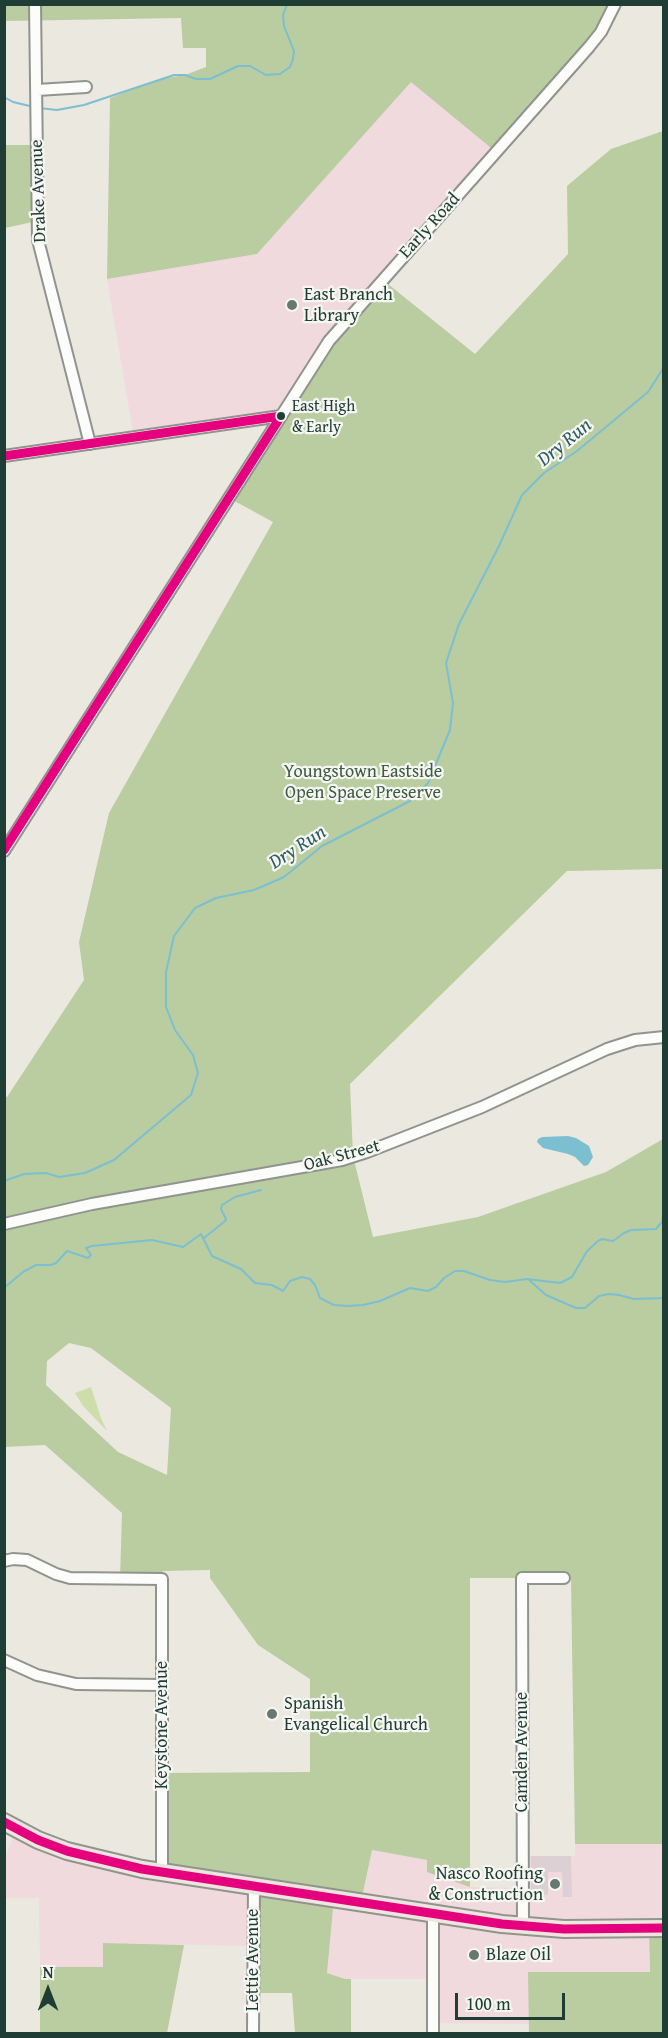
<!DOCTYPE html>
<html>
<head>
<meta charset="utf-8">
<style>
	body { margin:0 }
	#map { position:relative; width:668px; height:2038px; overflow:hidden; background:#ebe8df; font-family:"Gentium Book Plus",serif }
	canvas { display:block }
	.frame { position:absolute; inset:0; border:6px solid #1f3d34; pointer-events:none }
	.north { position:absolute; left:18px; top:1960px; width:60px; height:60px; -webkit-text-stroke:4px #f6f6f2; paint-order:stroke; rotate:0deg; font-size:16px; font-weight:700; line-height:24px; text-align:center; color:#1f3d34 }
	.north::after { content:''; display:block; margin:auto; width:21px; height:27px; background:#1f3d34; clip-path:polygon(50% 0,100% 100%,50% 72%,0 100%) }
	.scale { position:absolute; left:455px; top:1993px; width:110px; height:27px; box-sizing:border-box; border:3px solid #1f3d34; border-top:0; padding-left:8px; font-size:18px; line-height:21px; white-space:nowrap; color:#1f3d34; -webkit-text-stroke:4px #f6f6f2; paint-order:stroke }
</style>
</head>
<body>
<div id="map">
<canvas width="668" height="2038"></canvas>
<div class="frame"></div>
<div class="north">N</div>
<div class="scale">100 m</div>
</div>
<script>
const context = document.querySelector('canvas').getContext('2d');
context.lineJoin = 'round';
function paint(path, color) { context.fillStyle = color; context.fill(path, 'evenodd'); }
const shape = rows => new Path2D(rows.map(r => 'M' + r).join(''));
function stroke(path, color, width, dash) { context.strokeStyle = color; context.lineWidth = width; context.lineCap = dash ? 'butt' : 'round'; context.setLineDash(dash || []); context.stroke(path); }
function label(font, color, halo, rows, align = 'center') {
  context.font = font + ' "Gentium Book Plus",serif'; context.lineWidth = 4.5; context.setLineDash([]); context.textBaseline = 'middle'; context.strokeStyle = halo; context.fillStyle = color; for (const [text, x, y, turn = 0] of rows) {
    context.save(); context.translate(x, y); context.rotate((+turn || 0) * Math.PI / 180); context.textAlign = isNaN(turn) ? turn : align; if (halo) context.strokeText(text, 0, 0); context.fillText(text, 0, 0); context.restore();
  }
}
paint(shape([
	[411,81,496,152,337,332,281,416,134,438,107,279,257,254],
	[16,1829,38,1840,254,1886,253,1946,103,1943,103,1967,40,1967,39,1898,5,1898,4,1861],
	[575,1844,663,1844,663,1928,649,1929,650,1972,529,1972,529,2024,433,2023,433,1979,345,1979,327,1973,334,1898,361,1902,372,1850,427,1860,470,1887,522,1888,523,1856,575,1856]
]), '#f0dade');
paint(shape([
	[531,1856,571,1856,572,1897,563,1897,562,1872,548,1872,548,1895,531,1894]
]), '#dcd0d5');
paint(shape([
	[91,1387,101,1418,107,1431,83,1406,75,1393]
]), '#cedeaa');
paint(shape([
	[4,5,615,5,601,32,496,152,411,82,257,254,107,279,110,98,160,79,185,75,206,67,206,48,183,48,181,18,5,21],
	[663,131,663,869,567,871,350,1084,353,1156,373,1237,478,1217,606,1172,663,1139,663,1844,575,1844,571,1578,470,1578,470,1887,427,1872,427,1860,372,1850,361,1902,334,1898,327,1973,345,1979,351,1979,351,2033,295,2033,292,1993,253,1993,254,1886,162,1871,163,1773,310,1772,310,1679,258,1645,210,1578,210,1570,163,1571,162,1579,120,1579,122,1513,45,1445,5,1447,4,1096,7,1097,84,980,79,942,109,813,273,522,229,498,319,357,383,280,475,354,568,254,567,186,611,149],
	[69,1343,91,1348,171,1408,167,1475,118,1452,46,1385,47,1361],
	[4,145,37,145,37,221,5,228],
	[649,1928,663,1928,663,2033,529,2033,528,1972,650,1972],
	[103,1943,184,1945,167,2033,40,2033,40,1967,103,1967]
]), '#b9cda0');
paint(shape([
	[568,1136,576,1138,589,1146,593,1157,588,1165,584,1166,575,1157,568,1154,543,1148,537,1142,538,1139,542,1137]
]), '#7cbfd1');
stroke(shape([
	[4,97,13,102,34,107],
	[39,108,57,110,84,105,174,75,185,75,196,79,210,79,238,66,250,66,266,75,280,74,290,67,293,59,294,51,284,26,283,15,287,4],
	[4,1181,24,1174,46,1173,59,1177,85,1173,114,1160,191,1095,198,1073,193,1055,175,1030,166,1007,166,972,174,936,195,908,216,898,254,890,284,877,322,846,410,801,428,783,450,730,453,703,446,663,459,624,499,546,522,495,544,473,577,451,648,392,664,367],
	[204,1238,225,1221,226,1219,221,1209,222,1205,235,1197,261,1190],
	[528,1279,546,1295,576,1308,585,1308,599,1296,609,1294,619,1295,634,1299,664,1298],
	[4,1288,23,1272,36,1265,51,1265,56,1263,67,1251,88,1258,91,1255,86,1248,92,1246,152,1240,183,1247,201,1234,212,1256,241,1269,255,1283,272,1285,283,1291,290,1281,302,1277,310,1279,315,1285,320,1298,334,1305,347,1306,363,1305,380,1301,410,1288,428,1291,436,1287,444,1278,455,1271,464,1271,490,1280,505,1282,527,1279,560,1283,572,1277,587,1251,598,1241,602,1239,613,1241,624,1233,631,1230,656,1229,662,1222,664,1210]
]), '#7cbfd1', 2);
const minor = shape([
	[35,4,38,240,90,444],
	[37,90,86,87],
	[4,456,281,416],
	[4,851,329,341,589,47,601,32,615,4],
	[4,1224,92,1204,342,1160,367,1152,482,1107,607,1049,635,1040,664,1037],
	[4,1561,13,1559,27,1560,56,1574,70,1578,162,1579,162,1871],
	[4,1660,37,1675,76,1684,162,1685],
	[433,1913,433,2034],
	[523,1926,522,1578,564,1578],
	[253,2034,254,1886]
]);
const highway = shape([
	[4,1822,38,1840,67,1851,142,1869,502,1924,564,1929,664,1928]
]);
stroke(minor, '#90948e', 14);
stroke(highway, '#90948e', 20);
stroke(minor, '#fcfcfa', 10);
stroke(highway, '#eee6de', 16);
stroke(shape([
	[4,456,281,416],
	[4,850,281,416],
	[4,1822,38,1840,67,1851,142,1869,502,1924,564,1929,664,1928]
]), '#e5007d', 9);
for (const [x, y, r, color] of [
	[292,305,6,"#667970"],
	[281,416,5,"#1f3d34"],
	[272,1714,6,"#667970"],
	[555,1884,6,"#667970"],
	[474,1955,6,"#667970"]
]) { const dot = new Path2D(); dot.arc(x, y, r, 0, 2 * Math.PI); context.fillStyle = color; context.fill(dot); stroke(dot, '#f6f6f2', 2); }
label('16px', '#1f3d34', '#f6f6f2', [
	["East High",292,407],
	["& Early",292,428]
], 'left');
label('18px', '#1f3d34', '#f6f6f2', [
	["Drake Avenue",39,191,-92],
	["Early Road",430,226,-48],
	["Oak Street",342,1156,-15],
	["Keystone Avenue",162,1725,-90],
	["Camden Avenue",522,1752,-90],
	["Lettie Avenue",253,1960,-90]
]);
label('18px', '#1f3d34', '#f6f6f2', [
	["East Branch",304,295],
	["Library",304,316],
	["Spanish",284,1704],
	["Evangelical Church",284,1725],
	["Nasco Roofing",543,1874,"right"],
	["& Construction",543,1895,"right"],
	["Blaze Oil",486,1955]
], 'left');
label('18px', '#3d5c43', '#f6f6f2', [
	["Youngstown Eastside",363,772],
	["Open Space Preserve",363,793]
]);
label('italic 20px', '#2c5f61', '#f6f6f2', [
	["Dry Run",565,443,-39],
	["Dry Run",298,848,-33]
]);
</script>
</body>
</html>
